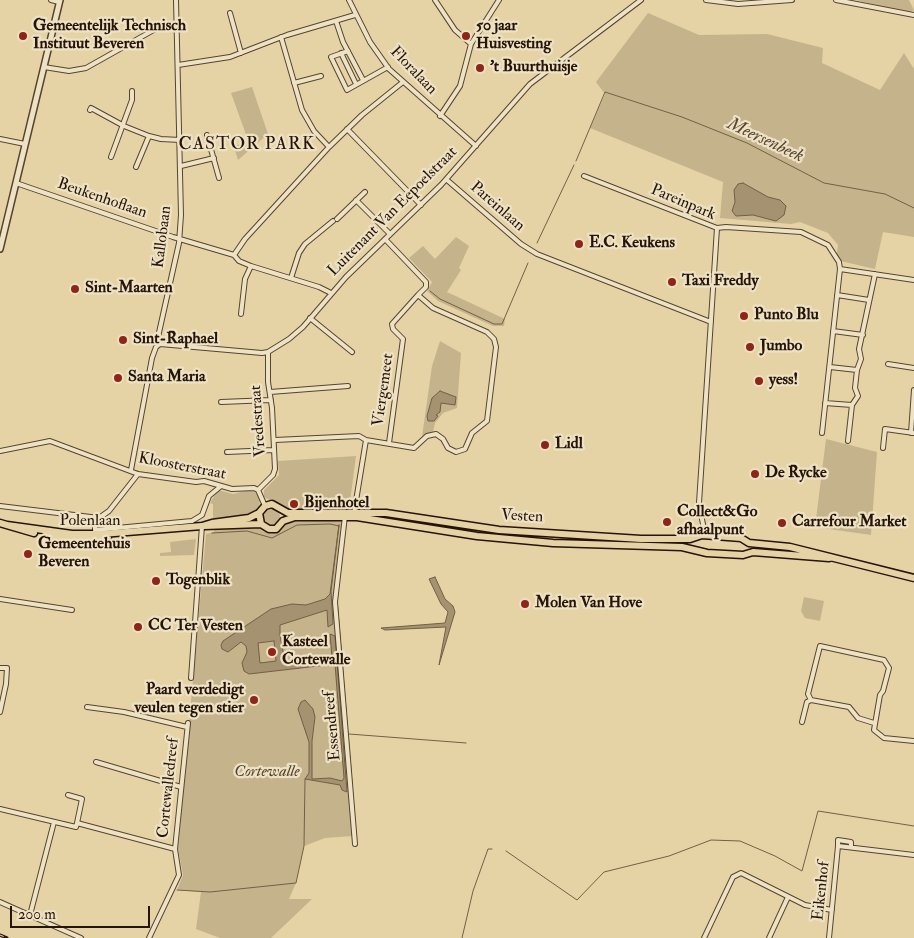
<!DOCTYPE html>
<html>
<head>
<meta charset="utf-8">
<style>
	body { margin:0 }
	#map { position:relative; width:914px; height:938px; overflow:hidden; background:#e5d3a6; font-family:"IM FELL Double Pica",serif }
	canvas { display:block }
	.scale { position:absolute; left:10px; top:906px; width:140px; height:22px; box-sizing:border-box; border:2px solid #271408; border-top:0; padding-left:6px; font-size:15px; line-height:18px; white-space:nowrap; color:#271408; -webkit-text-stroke:4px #eee2c5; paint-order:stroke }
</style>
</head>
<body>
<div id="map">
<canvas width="914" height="938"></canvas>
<div class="scale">200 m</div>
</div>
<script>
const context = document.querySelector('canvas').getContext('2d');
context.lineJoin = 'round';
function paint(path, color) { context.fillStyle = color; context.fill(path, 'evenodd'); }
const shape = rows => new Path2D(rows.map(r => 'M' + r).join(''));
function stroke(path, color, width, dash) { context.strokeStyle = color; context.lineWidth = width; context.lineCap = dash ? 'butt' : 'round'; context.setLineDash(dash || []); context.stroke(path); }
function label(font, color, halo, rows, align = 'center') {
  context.font = font + ' "IM FELL Double Pica",serif'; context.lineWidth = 4.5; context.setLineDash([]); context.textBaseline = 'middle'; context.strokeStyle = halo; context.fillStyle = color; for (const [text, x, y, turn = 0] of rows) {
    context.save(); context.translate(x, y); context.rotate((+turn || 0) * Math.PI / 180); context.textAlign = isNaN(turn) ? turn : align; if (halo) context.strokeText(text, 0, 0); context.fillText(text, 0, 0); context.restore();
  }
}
paint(shape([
	[856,0,909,0,914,10,909,13],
	[648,13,699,35,767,34,823,48,822,63,880,90,904,53,914,69,914,237,883,232,875,269,836,260,838,245,828,233,800,222,791,224,720,218,723,182,590,128,605,94,596,82],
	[252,87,268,134,238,160,234,147,248,140,231,93],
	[456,237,469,246,459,268,461,270,447,292,505,319,504,326,493,326,438,301,427,291,432,282,409,258,423,246,435,259],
	[440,341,461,353,457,408,443,413,435,423,433,432,422,437,432,366],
	[826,439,877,452,871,535,815,527],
	[356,456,349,510,289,511,264,497,264,490,279,475,278,461],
	[218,490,233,494,249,490,255,492,260,499,259,510,255,515,213,521,213,504,210,503],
	'262 517a9 9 0 1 1 18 0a9 9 0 1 1-18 0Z',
	[337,517,343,524,334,602,353,836,325,838,304,846,296,883,289,899,312,899,271,938,220,938,196,929,201,892,177,890,183,875,178,848,206,534,214,532,214,530,258,526,269,532,277,531,288,520],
	[196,539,194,555,160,556,160,553,171,552,170,542],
	[804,597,824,601,820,621,805,618,801,611]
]), '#c5b38b');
const water = shape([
	[743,183,768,197,780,200,786,206,784,215,776,221,753,215,736,216,732,211,735,202,734,190,738,184,743,183],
	[440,391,456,397,455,405,441,403,440,412,436,415,438,416,434,421,428,421,427,416,432,398,440,391],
	[339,525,331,591,333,624,328,627,327,610,280,625,280,635,285,662,332,657,330,634,335,636,347,792,342,790,340,785,305,779,309,773,309,742,298,709,301,702,305,700,313,709,315,717,312,741,312,779,330,778,342,781,344,778,335,664,249,674,244,671,242,663,247,652,246,646,241,642,228,652,222,649,221,645,223,641,271,609,292,604,306,605,325,599,330,594,339,525],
	[274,641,276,661,260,663,258,643,274,641],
	[435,577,445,599,453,606,455,612,439,665,446,627,385,630,381,628,445,623,448,612,441,604,429,579,435,577]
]);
paint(water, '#a49270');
stroke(water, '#726046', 1);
stroke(shape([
	[576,161,605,92,682,117,747,143,824,183,885,194,914,208],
	[537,243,574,165],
	[430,291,440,299,494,324,502,324,528,263],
	[212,533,247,531,272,538,297,525,330,524,339,526],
	[337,599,349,747],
	[349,734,466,743],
	[350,756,353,797],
	[506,851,577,900,604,872,669,856,711,840,740,841,775,856,802,871,818,811,914,826],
	[177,890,210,892,296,883,304,846,305,779],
	[462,938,473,891,488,849,492,849]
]), '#726046', 1);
const minor = shape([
	[51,0,59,2],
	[349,0,370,42,389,69,476,146],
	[435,0,455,30,471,44],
	[706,0,738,4,792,0],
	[836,0,914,15],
	[230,13,241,53],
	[336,21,343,42,363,80],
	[281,37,302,110,314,131,329,147],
	[348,51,331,57,347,90,388,67],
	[341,53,356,84],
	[178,65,230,57,287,35,355,15],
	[44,67,69,71,86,68,159,27,177,24],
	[294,83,321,76],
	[90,110,91,108,124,126,149,136,161,139,180,140],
	[440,116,460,86,471,44,499,0],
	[347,129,421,205],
	[207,135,219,178],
	[0,139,25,144],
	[111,157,132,100,132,91],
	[181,166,214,158],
	[136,167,149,136],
	[584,176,717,228],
	[447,180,521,244,537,254,711,322],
	[16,183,173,237,234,255,239,261,251,266,319,287,331,293],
	[356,200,390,234],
	[337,219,365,192],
	[717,228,726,227,801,232,828,245,839,262,840,269,914,280],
	[234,255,245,239,329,147,362,115,403,82],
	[291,278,299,253,305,244,333,221],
	[837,295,869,300],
	[241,314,245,279,251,266],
	[310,318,352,352],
	[833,331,863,335],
	[160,344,262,353,268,352,289,339,303,327,346,277,441,185,530,84,641,0],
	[160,344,158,337,179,243,181,215,176,0],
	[888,364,914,368],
	[830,367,857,370],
	[270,392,348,386],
	[221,402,271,400],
	[825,403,852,405],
	[822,433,840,269],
	[911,433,914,390],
	[275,440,359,436,366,440,414,448,427,436,436,434,443,439,448,448,456,452,465,449,472,433,487,421,496,347,494,339,487,332,433,308,418,295,426,287,426,282,385,239],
	[848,441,852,405,858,396,855,388,857,370,861,359,859,349,875,274],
	[389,443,403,339,393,329,392,324,418,295],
	[883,448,885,429,914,433],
	[0,451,50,441,138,474,196,482,204,481,232,489,254,488,258,490,265,506],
	[227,452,273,450],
	[131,470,152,358,156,347,160,344],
	[258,490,273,475,275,469,272,408,268,382,268,352],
	[0,506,99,518,109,511,138,474],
	[354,513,366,440],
	[345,516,335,602,355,844],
	[95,518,95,530,192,521,202,515,209,496,221,486],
	[705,535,699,503,717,228],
	[0,599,72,610],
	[0,668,7,668,6,684,0,712],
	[191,678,202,526],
	[811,700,849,707,858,718,874,723],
	[87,707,124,712,187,727],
	[802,722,807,702,811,700,808,694,820,646,884,660,889,668,883,691,880,695,874,730,884,738,914,741],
	[96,762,181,787],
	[68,795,82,799,77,823],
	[0,809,76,827,77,823,175,849],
	[838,846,838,840,851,842,851,847],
	[0,902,81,938],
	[30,915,54,822],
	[149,938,179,875,175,849,188,723],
	[704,938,733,877,741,873,805,905,832,910],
	[769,938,788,897],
	[829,938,838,846,914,855]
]);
const tertiary = shape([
	[0,249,60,0]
]);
const primary = shape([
	[0,523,34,533],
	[7,525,72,534,102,534,202,526,212,523,249,518,259,513],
	[204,526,261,524],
	[46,535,77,539,108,537],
	[829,558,753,552,743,555,707,553,682,547,553,543,477,536,357,517,295,517,283,521,276,529,269,529,261,524,259,513,265,506,272,504,288,513,386,513,499,530,641,539,690,539,702,535,741,538,749,543,790,547,914,578]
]);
stroke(minor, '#564430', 6);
stroke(tertiary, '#564430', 8);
stroke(primary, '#271408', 9);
stroke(minor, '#eee2c5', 4);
stroke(tertiary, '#eee2c5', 5);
stroke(primary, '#e5d3a6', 6);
const rail = shape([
	[0,935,7,938]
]);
stroke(rail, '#271408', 3);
stroke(rail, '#eee2c5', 1, [4]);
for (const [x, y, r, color] of [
	[23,36,5,"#8f2418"],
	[466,36,5,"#8f2418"],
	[480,68,5,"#8f2418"],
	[579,244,5,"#8f2418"],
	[672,282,5,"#8f2418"],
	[75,289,5,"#8f2418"],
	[744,316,5,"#8f2418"],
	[123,340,5,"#8f2418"],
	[750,347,5,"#8f2418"],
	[118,378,5,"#8f2418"],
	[759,381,5,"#8f2418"],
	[545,445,5,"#8f2418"],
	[755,474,5,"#8f2418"],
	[294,504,5,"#8f2418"],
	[667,522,5,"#8f2418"],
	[782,523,5,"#8f2418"],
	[28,554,5,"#8f2418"],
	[156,581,5,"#8f2418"],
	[525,604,5,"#8f2418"],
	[138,627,5,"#8f2418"],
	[272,652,5,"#8f2418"],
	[254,700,5,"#8f2418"]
]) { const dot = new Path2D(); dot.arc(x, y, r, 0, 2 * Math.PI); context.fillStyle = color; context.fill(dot); stroke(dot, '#eee2c5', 2); }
label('bold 16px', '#271408', '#eee2c5', [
	["Gemeentelijk Technisch",33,27],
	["Instituut Beveren",33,45],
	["50 jaar",476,27],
	["Huisvesting",476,45],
	["'t Buurthuisje",490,68],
	["E.C. Keukens",589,244],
	["Taxi Freddy",682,282],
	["Sint-Maarten",85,289],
	["Punto Blu",754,316],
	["Sint-Raphael",133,340],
	["Jumbo",760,347],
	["Santa Maria",128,378],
	["yess!",769,381],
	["Lidl",555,445],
	["De Rycke",765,474],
	["Bijenhotel",304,504],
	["Collect&Go",677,513],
	["afhaalpunt",677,531],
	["Carrefour Market",792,523],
	["Gemeentehuis",38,545],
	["Beveren",38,563],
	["Togenblik",166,581],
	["Molen Van Hove",535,604],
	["CC Ter Vesten",148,627],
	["Kasteel",282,643],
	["Cortewalle",282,661],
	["Paard verdedigt",244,691,"right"],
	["veulen tegen stier",244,709,"right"]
], 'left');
label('16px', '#271408', '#eee2c5', [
	["Floralaan",413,71,46],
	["Beukenhoflaan",102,199,19],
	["Pareinpark",683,203,23],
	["Pareinlaan",497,207,41],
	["Luitenant Van Eepoelstraat",393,212,-45],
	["Kallobaan",163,237,-83],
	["Viergemeet",384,390,-82],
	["Vredestraat",259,421,-94],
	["Kloosterstraat",182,467,11],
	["Vesten",522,517,3],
	["Polenlaan",90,522],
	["Essendreef",333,726,-95],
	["Cortewalledreef",169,788,-84],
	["Eikenhof",822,891,-84]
]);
label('italic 16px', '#56442f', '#eee2c5', [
	["Cortewalle",267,773]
]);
label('italic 18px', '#594632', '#eee2c5', [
	["Meersenbeek",765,141,25]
]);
context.letterSpacing = '1px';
label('18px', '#271408', '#eee2c5', [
	["CASTOR PARK",247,145]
]);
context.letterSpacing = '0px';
</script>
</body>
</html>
